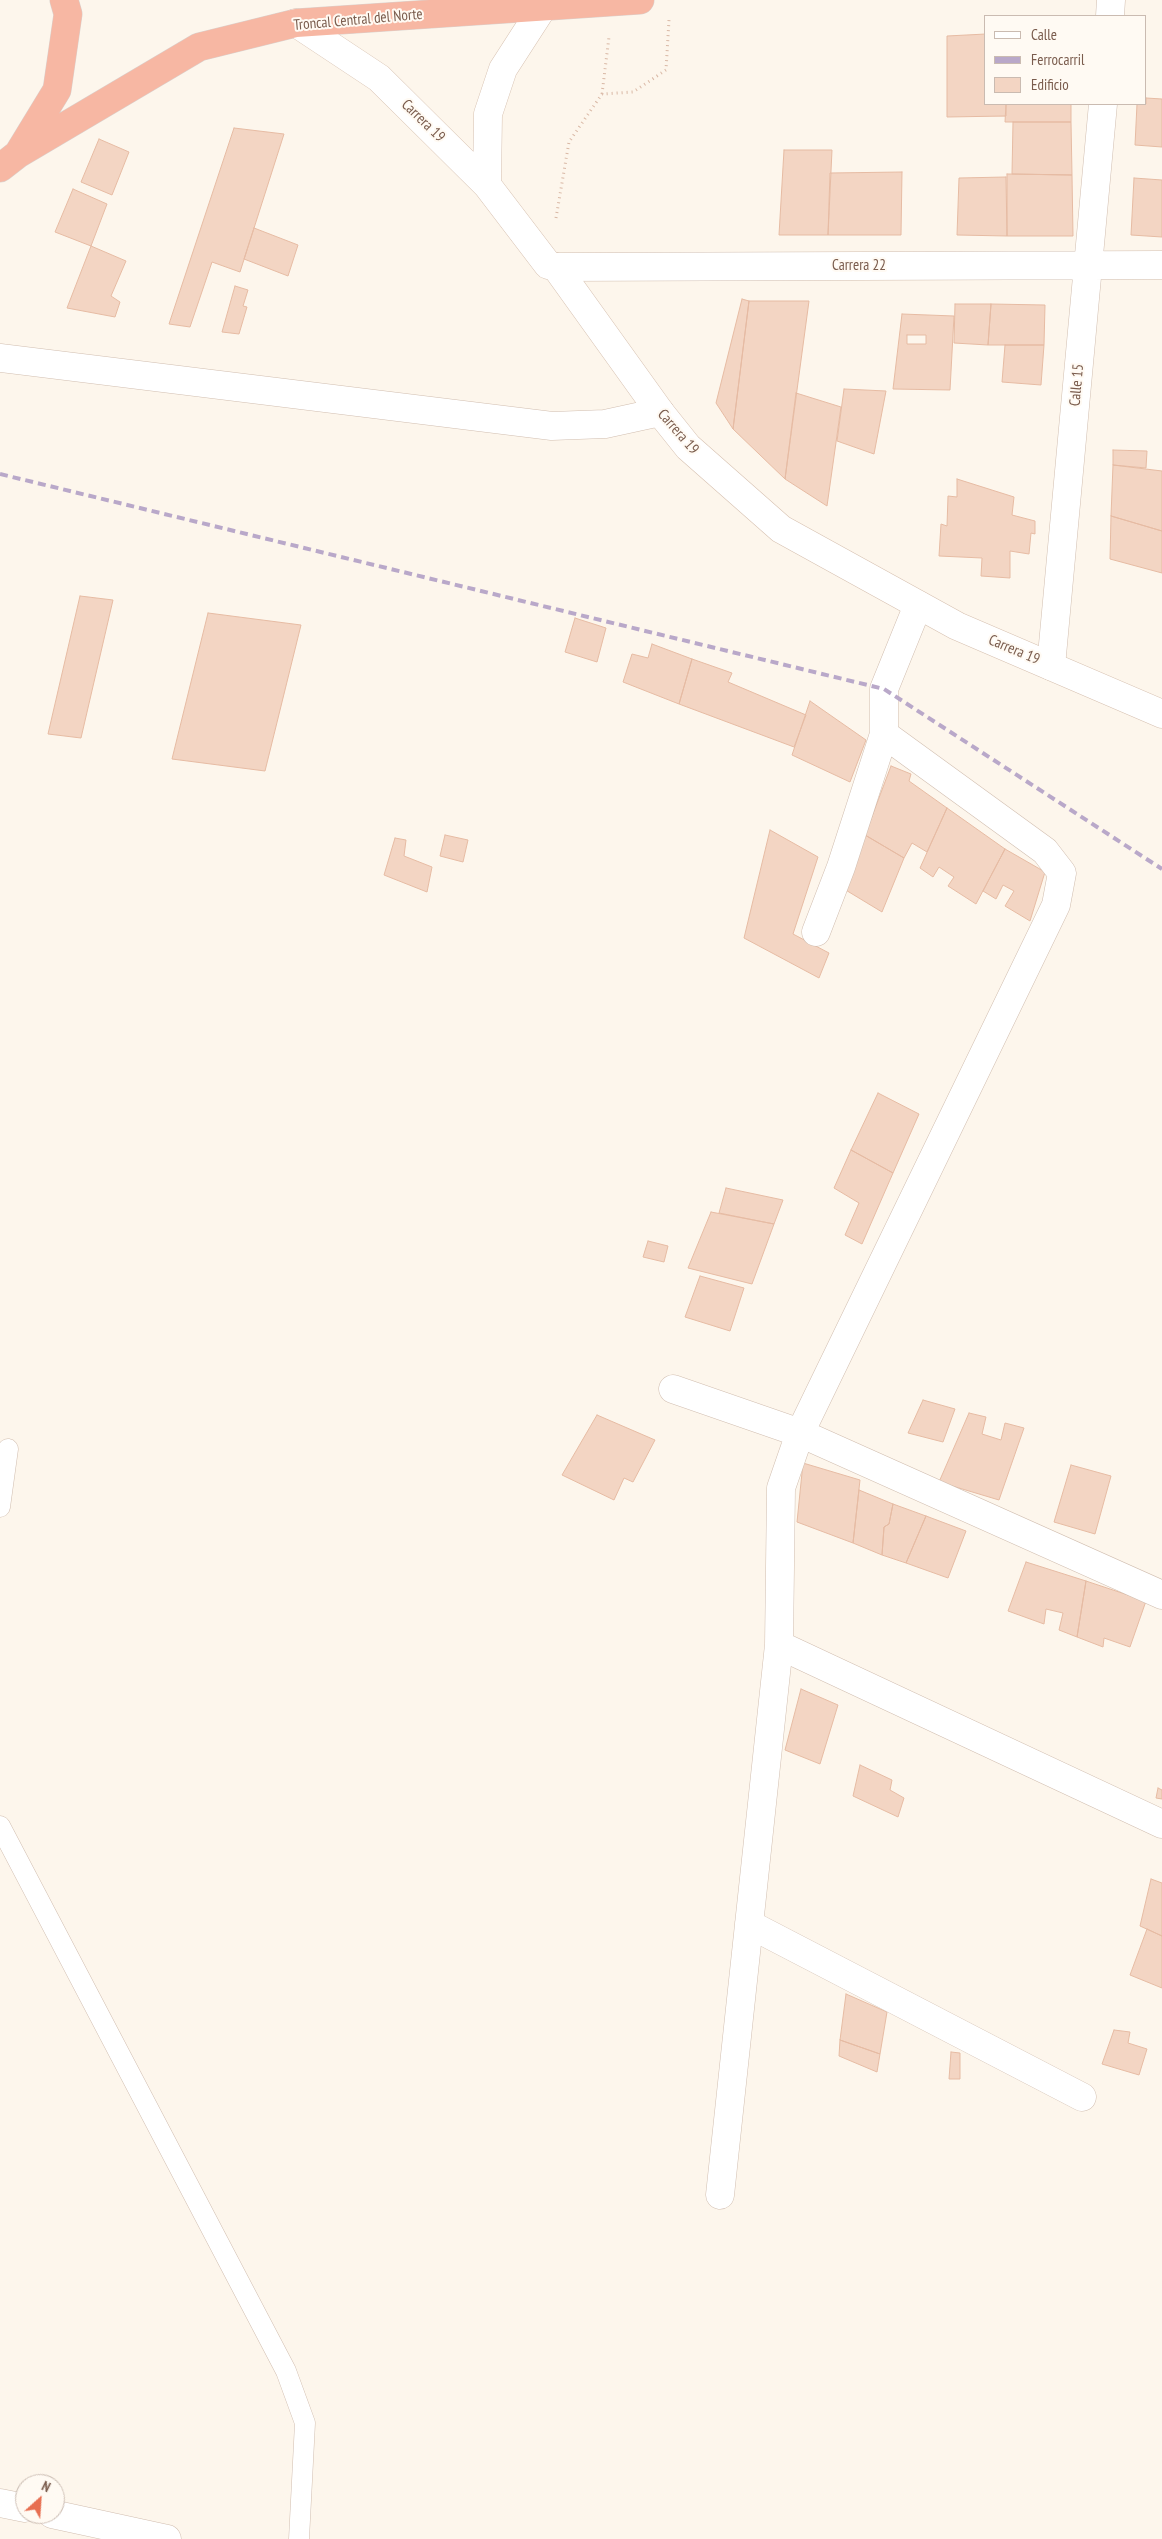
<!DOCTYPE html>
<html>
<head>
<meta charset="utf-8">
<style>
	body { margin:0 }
	#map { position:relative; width:1162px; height:2539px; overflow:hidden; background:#fdf6ec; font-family:"PT Sans Narrow",sans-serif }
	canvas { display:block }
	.legend { position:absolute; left:984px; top:15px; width:162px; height:90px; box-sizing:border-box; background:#fffaf3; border:1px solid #cabbb1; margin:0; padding:6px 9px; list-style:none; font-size:15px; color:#7a5c4d }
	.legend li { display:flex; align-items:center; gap:10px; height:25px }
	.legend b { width:25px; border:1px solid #cabbb1 }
	.north { position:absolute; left:15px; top:2474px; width:50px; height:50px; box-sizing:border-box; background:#fffaf3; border:1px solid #cabbb1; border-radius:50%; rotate:26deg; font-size:14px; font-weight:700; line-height:20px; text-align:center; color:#7a5c4d }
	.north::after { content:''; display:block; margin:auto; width:18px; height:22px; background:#e76f51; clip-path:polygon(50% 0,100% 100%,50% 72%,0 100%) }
</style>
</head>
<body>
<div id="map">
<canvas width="1162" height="2539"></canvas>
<ul class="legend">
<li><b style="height:6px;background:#fff"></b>Calle</li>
<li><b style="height:6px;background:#b9a8c9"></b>Ferrocarril</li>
<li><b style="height:14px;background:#f3d5c3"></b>Edificio</li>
</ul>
<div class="north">N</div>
</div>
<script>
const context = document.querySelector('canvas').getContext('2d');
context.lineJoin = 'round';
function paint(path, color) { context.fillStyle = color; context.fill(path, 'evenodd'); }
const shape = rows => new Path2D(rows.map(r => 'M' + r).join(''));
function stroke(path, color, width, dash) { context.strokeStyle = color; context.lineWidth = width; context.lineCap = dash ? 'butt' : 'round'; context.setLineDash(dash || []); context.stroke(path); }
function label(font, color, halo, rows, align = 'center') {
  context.font = font + ' "PT Sans Narrow",sans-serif'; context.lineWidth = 4; context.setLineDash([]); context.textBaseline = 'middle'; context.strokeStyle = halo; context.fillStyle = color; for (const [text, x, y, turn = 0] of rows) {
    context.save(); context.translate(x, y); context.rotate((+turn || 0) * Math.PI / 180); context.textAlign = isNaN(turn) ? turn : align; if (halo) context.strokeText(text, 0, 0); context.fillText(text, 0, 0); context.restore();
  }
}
const building = shape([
	[986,34,986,104,1006,104,1006,116,947,117,947,36,986,34],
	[1146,98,1162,99,1162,147,1135,145,1137,104,1146,104,1146,98],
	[1006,104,1071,104,1071,122,1005,122,1006,104],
	[1013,122,1071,122,1072,175,1012,174,1013,122],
	[234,128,284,134,240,272,212,262,190,327,169,324,234,128],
	[99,139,129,152,112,195,81,182,99,139],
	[784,150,832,150,828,235,779,235,784,150],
	[902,172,901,235,828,235,830,173,902,172],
	[1007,174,1072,175,1073,236,1007,236,1007,174],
	[1006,177,1007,236,957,235,959,178,1006,177],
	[1134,178,1162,180,1162,237,1131,235,1134,178],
	[73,189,107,204,91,246,55,232,73,189],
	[254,228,298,245,288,276,244,259,254,228],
	[91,246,126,261,111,296,120,302,115,317,67,308,91,246],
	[235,286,248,290,243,306,247,307,239,334,222,332,235,286],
	[742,299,749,301,733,429,716,403,742,299],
	[749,301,809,301,785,479,733,429,749,301],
	[955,304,991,304,988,345,954,343,955,304],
	[991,304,1045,305,1044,345,988,345,991,304],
	[902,314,954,316,950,390,893,389,902,314],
	[907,335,926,335,926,344,907,344,907,335],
	[1005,345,1044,345,1041,385,1002,382,1005,345],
	[844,389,886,391,874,454,837,441,844,389],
	[796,393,841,407,827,506,785,479,796,393],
	[1113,450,1147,451,1146,468,1113,465,1113,450],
	[1113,465,1162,471,1162,531,1111,516,1113,465],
	[957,479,1014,497,1012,515,1035,521,1035,534,1031,533,1029,554,1010,551,1010,578,981,576,982,558,939,556,941,524,947,526,948,496,957,497,957,479],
	[1111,516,1162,531,1162,573,1110,559,1111,516],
	[80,596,113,600,81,738,48,734,80,596],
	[208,613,301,625,265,771,172,759,208,613],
	[575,618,606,628,597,662,565,652,575,618],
	[652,644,692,659,679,704,623,682,632,654,648,658,652,644],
	[692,659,732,673,728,682,806,715,794,747,679,704,692,659],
	[810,701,866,740,850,782,792,755,810,701],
	[891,766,911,774,909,781,947,808,927,852,912,843,904,858,865,835,891,766],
	[947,808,1005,849,976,904,948,886,954,877,939,867,933,877,920,868,947,808],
	[770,830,818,857,793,934,829,953,819,978,744,938,770,830],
	[445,835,468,840,463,862,440,856,445,835],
	[865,835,904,858,882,912,844,889,865,835],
	[395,838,406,840,404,856,432,867,427,892,384,875,395,838],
	[1005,849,1045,872,1030,921,1005,906,1014,891,1003,885,996,899,983,891,1005,849],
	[878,1093,919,1114,893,1173,851,1150,878,1093],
	[851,1150,893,1173,862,1244,845,1235,859,1203,834,1188,851,1150],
	[726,1188,783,1200,774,1224,719,1213,726,1188],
	[711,1212,774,1224,752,1284,688,1268,711,1212],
	[648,1241,668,1246,664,1262,643,1257,648,1241],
	[700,1276,744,1288,730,1331,685,1317,700,1276],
	[923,1400,955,1409,943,1442,908,1433,923,1400],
	[969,1413,986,1417,982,1434,1001,1440,1005,1423,1024,1428,999,1500,939,1482,969,1413],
	[597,1415,655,1440,633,1482,624,1478,614,1500,562,1475,597,1415],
	[803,1463,860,1480,853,1543,797,1522,803,1463],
	[1071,1465,1111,1476,1095,1534,1054,1522,1071,1465],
	[859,1490,893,1504,889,1524,884,1527,882,1555,853,1543,859,1490],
	[893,1504,926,1516,906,1563,882,1555,884,1527,889,1524,893,1504],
	[926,1516,966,1531,948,1578,906,1563,926,1516],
	[1026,1562,1086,1581,1077,1637,1059,1630,1063,1613,1046,1609,1044,1624,1008,1611,1026,1562],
	[1086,1581,1146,1601,1130,1647,1104,1638,1103,1647,1077,1637,1086,1581],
	[801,1689,838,1705,820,1764,785,1750,801,1689],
	[860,1765,892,1780,890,1790,904,1798,898,1817,853,1796,860,1765],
	[1158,1788,1162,1790,1162,1799,1156,1798,1158,1788],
	[1151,1879,1162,1883,1162,1936,1140,1926,1151,1879],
	[1147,1929,1162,1936,1162,1988,1130,1975,1147,1929],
	[846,1994,887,2012,880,2054,840,2040,846,1994],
	[1114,2030,1130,2032,1128,2043,1147,2049,1139,2075,1102,2064,1114,2030],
	[840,2040,880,2054,877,2072,839,2056,840,2040],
	[951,2052,960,2053,960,2079,949,2079,951,2052]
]);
paint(building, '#f3d5c3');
stroke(building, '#e6bba3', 1);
const lane = shape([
	[0,1507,8,1449],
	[0,1826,286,2371,305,2423,299,2539]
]);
const street = shape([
	[1110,16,1111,0],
	[556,267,1162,265],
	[0,358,552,426,605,424,660,412],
	[1051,666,1103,104],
	[816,932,841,867,884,734,884,689,918,605],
	[673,1389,800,1433,1162,1595],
	[779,1645,1162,1824],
	[749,1924,1082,2097],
	[720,2195,779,1645,781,1488,800,1433,1056,905,1062,873,1045,851,884,734],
	[0,2503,25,2508],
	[52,2514,167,2539]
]);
const secondary = shape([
	[296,23,379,78,487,185,548,265,556,267,660,412,688,447,781,529,957,626,1162,714],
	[487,185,488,114,503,69,543,7]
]);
const highway = shape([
	[18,154,199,47,296,23,640,0],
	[0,168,18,154,57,90,68,14,64,0]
]);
stroke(lane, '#d1beb0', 21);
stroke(street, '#d1beb0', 29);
stroke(secondary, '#d6c0b0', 29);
stroke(highway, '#dad1cd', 29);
stroke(shape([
	[602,94,609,37],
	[556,218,569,142,602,94,633,92,666,70,669,20]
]), '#d9b8a5', 3, [1, 4]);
stroke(lane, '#fff', 20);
stroke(street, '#fff', 28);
stroke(secondary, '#fff', 28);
stroke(highway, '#f7b7a3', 28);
stroke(shape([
	[0,474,884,689,1162,869]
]), '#b9a8c9', 4, [8, 5]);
label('15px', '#7a5c4d', '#fffaf3', [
	["Troncal Central del Norte",358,20,-5],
	["Carrera 19",423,121,44],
	["Carrera 22",859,266],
	["Calle 15",1077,385,-85],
	["Carrera 19",678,432,49],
	["Carrera 19",1014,650,23]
]);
</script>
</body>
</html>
